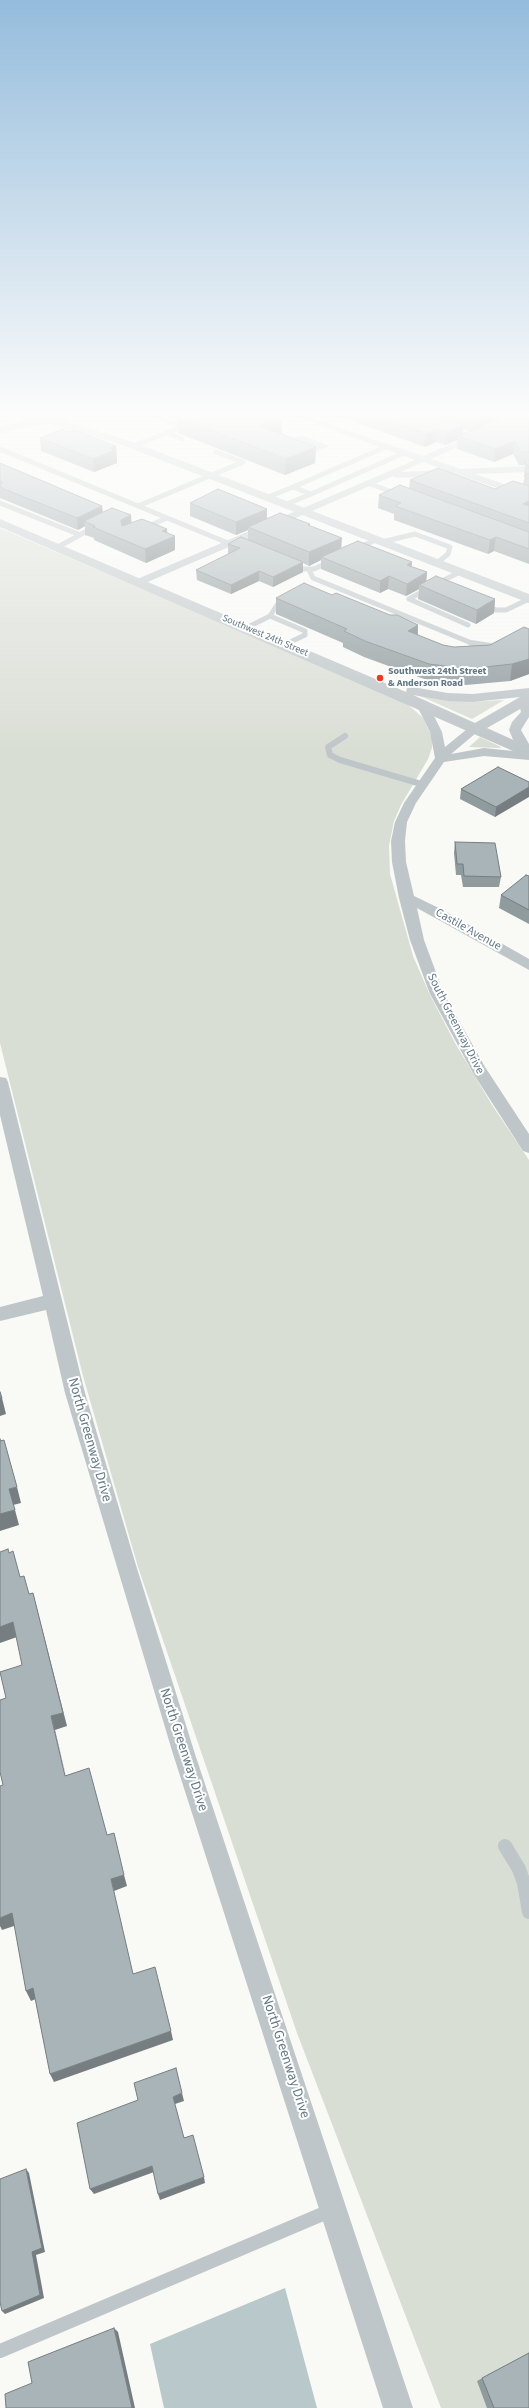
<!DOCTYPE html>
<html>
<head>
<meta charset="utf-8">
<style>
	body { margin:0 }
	canvas { display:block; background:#f9f9f6 }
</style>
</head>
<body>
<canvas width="529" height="2408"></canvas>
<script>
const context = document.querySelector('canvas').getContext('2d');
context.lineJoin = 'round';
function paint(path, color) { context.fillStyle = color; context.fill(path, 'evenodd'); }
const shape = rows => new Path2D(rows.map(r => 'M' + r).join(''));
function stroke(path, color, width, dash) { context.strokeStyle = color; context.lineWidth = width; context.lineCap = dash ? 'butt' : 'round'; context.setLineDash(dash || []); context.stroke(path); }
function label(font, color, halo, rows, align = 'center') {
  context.font = font + ' "Source Sans 3",sans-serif'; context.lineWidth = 4; context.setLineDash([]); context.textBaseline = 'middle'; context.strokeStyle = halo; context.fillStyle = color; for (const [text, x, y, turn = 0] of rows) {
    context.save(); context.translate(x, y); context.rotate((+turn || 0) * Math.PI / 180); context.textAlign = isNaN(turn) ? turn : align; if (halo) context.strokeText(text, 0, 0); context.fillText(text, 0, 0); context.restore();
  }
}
paint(shape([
	[0,528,404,701,423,718,432,737,432,748,428,759,401,805,394,821,389,846,390,874,413,956,430,995,455,1043,492,1105,529,1160,529,2408,441,2408,297,2033,138,1567,83,1376,0,1043],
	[418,695,472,702,504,700,472,719],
	[480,737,501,747,500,748,469,747]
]), '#d9ded5');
paint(shape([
	[302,435,330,446,316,452,287,441],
	[285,2288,317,2408,164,2408,150,2344]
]), '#b8c8cb');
stroke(shape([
	[167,433,182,439],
	[133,446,182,427,156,417],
	[0,449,228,543],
	[368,483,400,495],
	[293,487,386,447],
	[266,498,293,487,311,494,404,453],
	[0,503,78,534],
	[285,505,311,494],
	[138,506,243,462,216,452],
	[142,529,167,518],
	[382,542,415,534,450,547,448,554,437,563],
	[58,547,96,526],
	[355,549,376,540],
	[304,569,314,569,331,561],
	[309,570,313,578,474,644],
	[434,585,460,572],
	[429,588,409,599,468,625],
	[484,605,496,610,506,610,529,599],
	[270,616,305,631,305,635,286,644],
	[246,628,270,616,277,605,286,600]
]), '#bfc6c9', 5);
stroke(shape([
	[471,643,490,646],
	[285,645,288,643],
	[345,736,328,747,330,755,340,760,421,784]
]), '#bfc6c9', 6);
stroke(shape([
	[505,1846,519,1869,524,1883,529,1912],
	[0,2351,332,2210]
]), '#bfc6c9', 14);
paint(shape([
	[297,417,308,417,423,456,515,417,525,417,431,459,461,469,529,466,529,472,475,474,529,493,529,499,459,475,397,478,393,476,143,584,135,584,135,580,415,460,297,417],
	[423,462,445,470,401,472,423,462],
	[524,697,529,699,529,717,521,730,529,744,529,760,484,756,444,762,416,803,407,822,405,841,406,862,414,896,443,910,529,959,529,970,417,908,424,940,444,994,485,1067,529,1134,529,1153,523,1151,473,1073,430,994,410,940,399,898,392,862,391,841,395,822,404,803,435,758,430,732,416,704,418,702,426,702,428,704,442,732,445,747,472,725,476,724,482,728,451,754,484,748,523,752,514,742,509,730,512,722,521,712,518,700,524,697],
	[0,1077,6,1078,8,1082,85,1393,135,1562,195,1754,413,2408,383,2408,173,1754,65,1393,46,1310,0,1321,0,1307,43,1296,0,1115,0,1077]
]), '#bfc6c9');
paint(shape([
	[16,417,69,417,69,420,64,421,130,441,529,594,529,603,122,445,47,423,0,433,0,427,24,421,16,417],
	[0,519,406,692,407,688,412,687,448,693,473,694,529,688,529,704,487,728,529,747,529,758,0,527,0,519],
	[413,695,448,701,473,702,520,697,475,723,413,695]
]), '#bfc6c9');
paint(shape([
	[177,417,282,417,282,433,280,434,316,447,315,463,285,475,178,433],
	[341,417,529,417,529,564,494,551,488,554,394,520,394,514,378,508,379,495,409,489,410,480,495,489,523,484,525,476,524,474,525,465,519,465,513,454,494,462,457,449,458,440,445,445,436,442,425,447],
	[463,430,469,431,463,434],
	[69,432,116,446,117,463,94,472,41,451,40,438],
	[0,463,102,506,103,513,132,523,167,529,167,533,175,536,175,550,146,563,94,540,94,538,85,535,85,526,78,530,0,498],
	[190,503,267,519,310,524,310,526,341,548,412,567,427,572,426,581,495,599,494,613,476,624,418,599,419,589,406,596,388,589,380,593,321,569,321,560,309,566,303,563,303,572,273,587,259,581,231,594,197,580,196,570,229,554,228,553,228,544,248,540,248,530,236,535,190,516],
	[332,595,418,625,418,635,443,645,454,647,490,645,529,629,529,674,510,681,466,685,427,680,364,657,343,647,343,643,276,614,276,598],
	[529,782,495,817,460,799,461,789],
	[455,842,501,877,499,887,463,887,461,875,456,875,454,853],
	[529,876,529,924,499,908,501,895],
	[529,2353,529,2408,487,2408,477,2381]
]), '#909b9e');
paint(shape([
	[282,417,282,433,260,442,260,426],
	[483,417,512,417,474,433,475,420],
	[464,425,462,438,458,436,458,440,445,445,446,432],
	[437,429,436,442,425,447,426,434],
	[515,441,513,454,494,462,495,449],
	[116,446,117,463,94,472,93,459,110,448],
	[316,447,315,463,285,475,286,459],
	[529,501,529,513,523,504],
	[102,506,103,517,84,521,85,526,78,530,77,518],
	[267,509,267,522,248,527,248,530,236,535,236,522],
	[131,515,132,529,122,533,121,520],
	[167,529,168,539,175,536,175,550,146,563,145,549,162,531],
	[496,537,494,551,488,554,490,540],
	[342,538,341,551,321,557,321,560,309,566,309,552],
	[303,562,303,572,273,587,273,577],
	[412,562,411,575,407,565],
	[259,571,259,581,231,594,231,585],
	[427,572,426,585,419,585,419,589,406,596,407,584],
	[389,576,388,589,380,593,380,581],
	[495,599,494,613,476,624,477,610],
	[418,625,417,641,408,631],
	[529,659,529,674,510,681,512,664],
	[529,787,529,797,495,817,496,807],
	[0,1398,2,1398,6,1414,0,1416],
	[17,1487,21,1503,13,1505,9,1489],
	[15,1510,19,1525,0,1531,0,1514],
	[33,1593,67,1726,55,1730,69,1789,51,1716],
	[13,1622,17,1637,0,1643,0,1627],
	[124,1875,127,1886,114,1891,111,1879],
	[12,1913,17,1925,2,1930,0,1926,0,1918],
	[33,1988,38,1998,31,2001,26,1991],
	[171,2031,173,2040,54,2082,50,2074],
	[182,2093,184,2101,175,2104,173,2097],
	[152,2166,154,2172,94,2194,90,2189],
	[26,2169,29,2173,45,2252,36,2255,44,2298,5,2314,2,2311,32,2252],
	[204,2177,205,2183,160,2200,158,2194],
	[114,2328,118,2332,135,2408,132,2408]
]), '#767e81');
const building = shape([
	[177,417,282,417,260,426,316,447,286,459,177,417],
	[377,417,438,417,464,425,446,432,437,429,426,434,377,417],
	[464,417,483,417,475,420,464,417],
	[503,417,529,417,529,452,521,452,515,441,495,449,458,436,503,417],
	[63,429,69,432,74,430,116,446,110,448,116,450,93,459,40,438,63,429],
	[529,460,529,468,525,461,529,460],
	[0,463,102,506,77,518,4,489,0,487,0,484,3,483,0,481,0,463],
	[438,468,495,489,513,481,529,486,529,501,523,504,529,506,529,523,410,480,438,468],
	[529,474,529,478,524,476,529,474],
	[400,485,529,532,529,549,496,537,490,540,395,506,401,503,379,495,400,485],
	[218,489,267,509,236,522,190,503,218,489],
	[112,508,131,515,121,520,122,526,142,519,167,529,162,531,175,536,145,549,93,527,95,526,84,521,112,508],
	[280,513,310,524,308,525,342,538,309,552,248,527,280,513],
	[241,537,303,562,273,577,259,571,231,585,196,570,240,548,228,544,241,537],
	[358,541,412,562,407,565,427,572,407,584,389,576,380,581,321,557,358,541],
	[436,576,495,599,477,610,419,585,436,576],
	[304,583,332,595,336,593,390,615,397,615,418,625,408,631,443,645,454,647,490,645,524,627,529,629,529,659,512,664,468,669,429,664,365,641,344,631,347,629,276,598,304,583],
	[498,767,529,782,529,787,496,807,461,789,498,767],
	[455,842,495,843,501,877,464,876,463,864,457,864,455,842],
	[526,875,529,876,529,910,501,895,526,875],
	[0,1392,2,1398,0,1398,0,1392],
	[0,1439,0,1441,4,1440,17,1487,9,1489,15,1510,0,1514,0,1439],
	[8,1549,9,1553,13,1551,20,1577,24,1576,29,1594,33,1593,63,1713,51,1716,65,1776,89,1768,107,1835,114,1833,124,1875,111,1879,133,1974,155,1967,171,2031,50,2074,33,1988,26,1991,12,1913,0,1918,0,1786,3,1785,0,1772,0,1700,6,1698,0,1672,22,1665,13,1622,0,1627,0,1552,8,1549],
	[176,2068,182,2093,173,2097,184,2138,193,2135,204,2177,158,2194,152,2166,90,2189,77,2123,138,2100,134,2083,176,2068],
	[26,2169,42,2248,32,2252,40,2295,2,2311,0,2302,0,2179,26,2169],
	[114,2328,132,2408,6,2408,5,2394,32,2383,28,2362,114,2328],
	[529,2353,529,2408,494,2408,482,2378,529,2353]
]);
paint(building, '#a8b4b8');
stroke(building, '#767e81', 1);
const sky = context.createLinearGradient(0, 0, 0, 754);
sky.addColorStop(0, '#95bcdc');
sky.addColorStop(0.55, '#fcfcfb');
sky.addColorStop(1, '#fcfcfb00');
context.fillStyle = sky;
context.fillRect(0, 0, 529, 754);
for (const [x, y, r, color] of [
	[380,678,4,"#ef3a20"]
]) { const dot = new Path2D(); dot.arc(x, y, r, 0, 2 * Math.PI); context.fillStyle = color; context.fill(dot); stroke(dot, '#fff', 1.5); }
label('10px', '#627883', '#fff', [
	["Southwest 24th Street",265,636,23]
]);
label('bold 10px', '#627883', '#fff', [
	["Southwest 24th Street",388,672],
	["& Anderson Road",388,684]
], 'left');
label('12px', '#627883', '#fff', [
	["Castile Avenue",468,930,29],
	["South Greenway Drive",455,1024,63]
]);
label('14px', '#627883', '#fff', [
	["North Greenway Drive",89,1440,74],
	["North Greenway Drive",183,1750,72],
	["North Greenway Drive",285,2057,72]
]);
</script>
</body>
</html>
